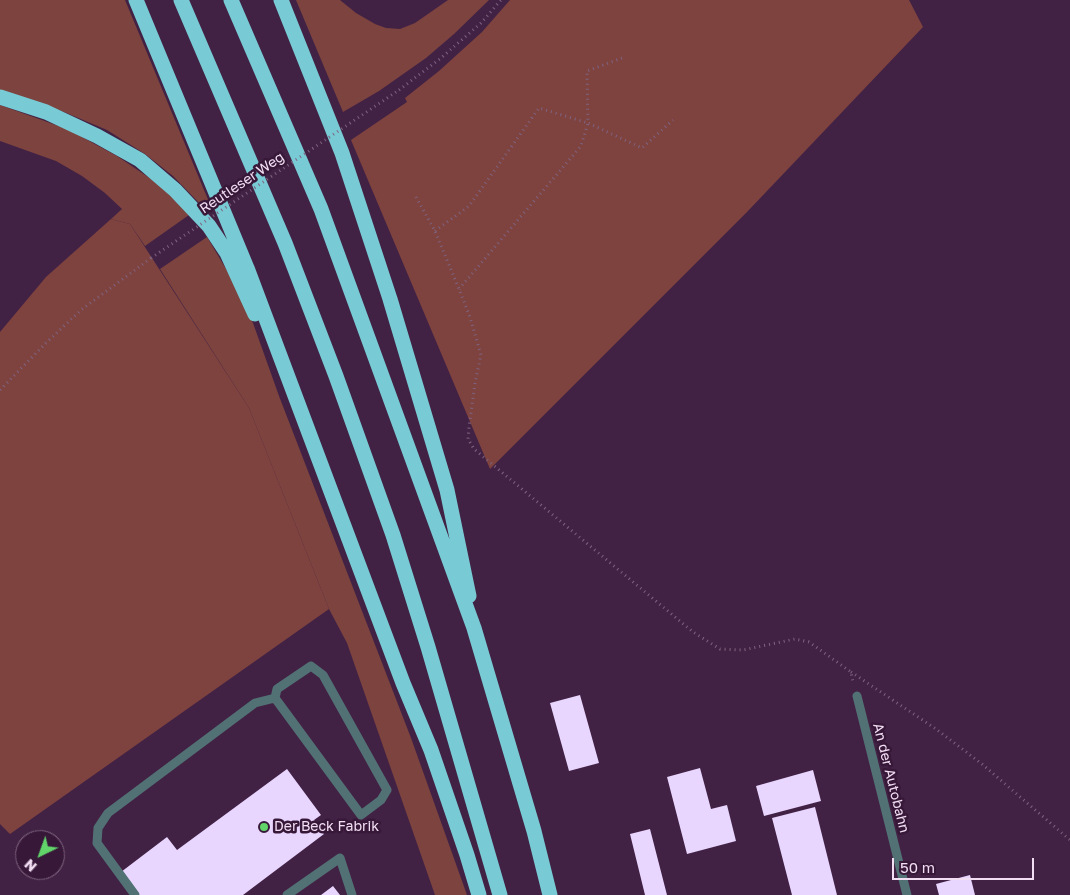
<!DOCTYPE html>
<html>
<head>
<meta charset="utf-8">
<style>
	body { margin:0 }
	#map { position:relative; width:1070px; height:895px; overflow:hidden; background:#422244; font-family:"Golos Text",sans-serif }
	canvas { display:block }
	.north { position:absolute; left:15px; top:830px; width:50px; height:50px; box-sizing:border-box; background:#371839; border:1px solid #826783; border-radius:50%; rotate:222deg; font-size:14px; font-weight:700; line-height:20px; text-align:center; color:#f2def3 }
	.north::after { content:''; display:block; margin:auto; width:18px; height:22px; background:#61d46a; clip-path:polygon(50% 0,100% 100%,50% 72%,0 100%) }
	.scale { position:absolute; left:892px; top:858px; width:142px; height:22px; box-sizing:border-box; border:2px solid #f2def3; border-top:0; padding-left:6px; font-size:15px; line-height:18px; white-space:nowrap; color:#f2def3; -webkit-text-stroke:4px #371839; paint-order:stroke }
</style>
</head>
<body>
<div id="map">
<canvas width="1070" height="895"></canvas>
<div class="north">N</div>
<div class="scale">50 m</div>
</div>
<script>
const context = document.querySelector('canvas').getContext('2d');
context.lineJoin = 'round';
function paint(path, color) { context.fillStyle = color; context.fill(path, 'evenodd'); }
const shape = rows => new Path2D(rows.map(r => 'M' + r).join(''));
function stroke(path, color, width, dash) { context.strokeStyle = color; context.lineWidth = width; context.lineCap = dash ? 'butt' : 'round'; context.setLineDash(dash || []); context.stroke(path); }
function label(font, color, halo, rows, align = 'center') {
  context.font = font + ' "Golos Text",sans-serif'; context.lineWidth = 5; context.setLineDash([]); context.textBaseline = 'middle'; context.strokeStyle = halo; context.fillStyle = color; for (const [text, x, y, turn = 0] of rows) {
    context.save(); context.translate(x, y); context.rotate((+turn || 0) * Math.PI / 180); context.textAlign = isNaN(turn) ? turn : align; if (halo) context.strokeText(text, 0, 0); context.fillText(text, 0, 0); context.restore();
  }
}
paint(shape([
	[0,0,125,0,209,202,202,206,173,176,145,154,107,130,64,112,0,90],
	[296,0,340,0,356,13,375,24,386,28,400,29,415,23,448,0,489,0,454,34,426,58,379,91,343,112],
	[0,105,67,129,117,156,151,179,168,193,189,215,145,246,130,224,111,219,122,209,105,193,82,176,56,161,0,141],
	[207,237,232,279,253,323,279,396,411,738,467,895,435,895,347,643,329,609,249,408,160,269]
]), '#7c433f');
paint(shape([
	[510,0,909,0,923,27,747,212,490,469,351,140,407,102,405,98,439,71,482,32],
	[111,219,130,224,249,408,329,609,10,834,0,824,0,332,46,277]
]), '#7e433f');
paint(shape([
	[580,695,599,763,569,771,550,703],
	[700,768,711,809,727,805,736,841,687,854,667,777],
	[287,769,321,815,314,820,324,834,243,895,139,895,121,872,167,837,177,850],
	[813,770,821,801,764,816,756,786],
	[815,807,837,895,792,895,772,818],
	[650,829,667,895,645,895,630,834],
	[970,875,975,895,939,895,936,884],
	[333,886,340,895,321,895]
]), '#e8d6fe');
stroke(shape([
	[622,58,587,71,588,123,642,148,673,120],
	[399,90,441,58,481,23,501,0],
	[416,197,435,231,459,289,470,317,481,355,475,383,469,427,468,439,474,449,693,632,720,649,743,650,795,639,809,642,851,672,853,683],
	[435,231,469,206,539,108,588,123,581,146,459,289],
	[0,390,45,344,81,310,151,258],
	[851,672,936,729,982,764,1070,840]
]), '#7f6381', 3, [1, 4]);
stroke(shape([
	[311,666,323,675,387,790,381,800,361,815,275,698,277,689,311,666],
	[857,696,907,895],
	[135,895,97,843,98,828,108,813,255,703,275,698],
	[287,895,340,858,352,895]
]), '#527175', 9);
stroke(shape([
	[136,0,247,268,403,683,431,750,467,855,479,895],
	[181,0,285,243,336,376,393,535,428,647,500,895],
	[231,0,321,209,474,628,534,831,550,895],
	[281,0,342,153,390,299,447,490,469,596],
	[0,97,46,112,97,136,140,160,175,190,209,226,227,253,255,314]
]), '#78cad4', 15);
stroke(shape([
	[151,258,399,90]
]), '#7f6381', 3, [1, 4]);
for (const [x, y, r, color] of [
	[264,827,5,"#61d46a"]
]) { const dot = new Path2D(); dot.arc(x, y, r, 0, 2 * Math.PI); context.fillStyle = color; context.fill(dot); stroke(dot, '#371839', 2); }
label('14px', '#f2def3', '#371839', [
	["Reutleser Weg",242,183,-34],
	["An der Autobahn",891,778,76]
]);
label('14px', '#f2def3', '#371839', [
	["Der Beck Fabrik",274,827]
], 'left');
</script>
</body>
</html>
